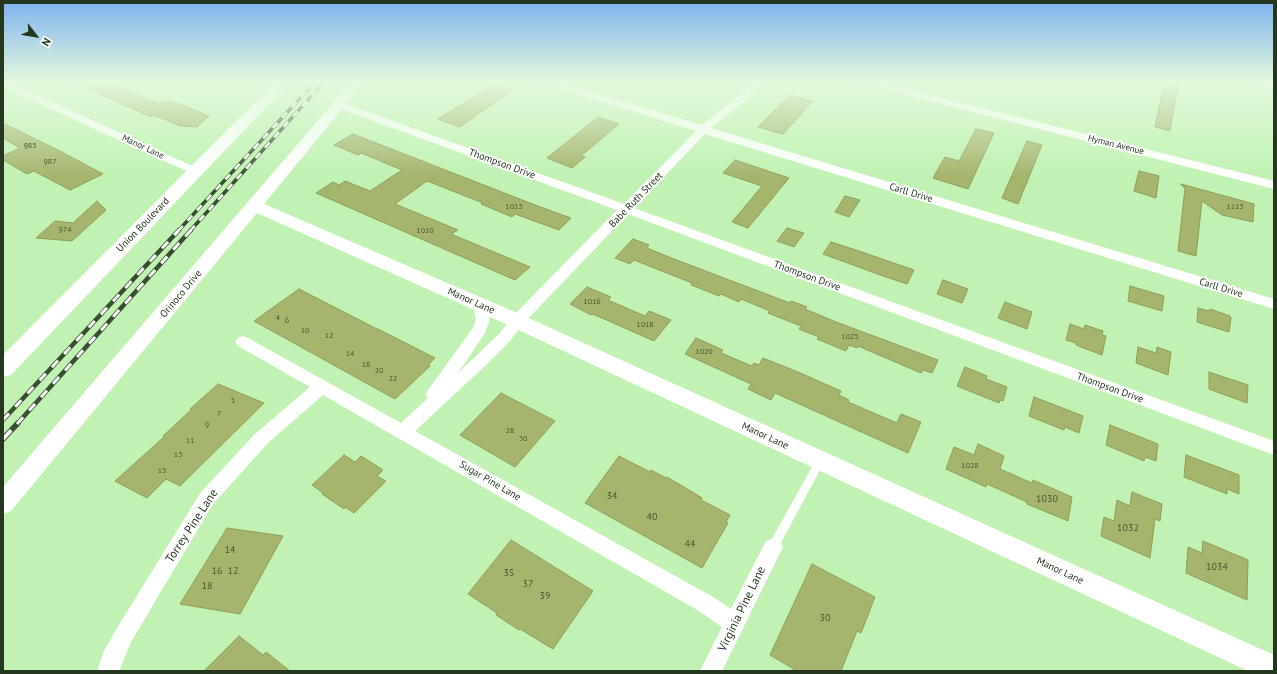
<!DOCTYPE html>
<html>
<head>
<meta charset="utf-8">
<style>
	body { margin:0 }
	#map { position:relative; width:1277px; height:674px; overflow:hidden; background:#c1f2b3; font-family:"PT Sans",sans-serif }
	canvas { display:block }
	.frame { position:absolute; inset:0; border:4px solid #25381f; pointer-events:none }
	.north { position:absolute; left:16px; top:16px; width:40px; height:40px; -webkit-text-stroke:3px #fff; paint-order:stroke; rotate:121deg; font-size:11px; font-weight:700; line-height:16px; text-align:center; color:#25381f }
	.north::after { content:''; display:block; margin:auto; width:14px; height:18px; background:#25381f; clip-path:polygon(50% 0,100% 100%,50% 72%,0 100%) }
</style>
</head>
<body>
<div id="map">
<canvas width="1277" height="674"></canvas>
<div class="frame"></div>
<div class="north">N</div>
</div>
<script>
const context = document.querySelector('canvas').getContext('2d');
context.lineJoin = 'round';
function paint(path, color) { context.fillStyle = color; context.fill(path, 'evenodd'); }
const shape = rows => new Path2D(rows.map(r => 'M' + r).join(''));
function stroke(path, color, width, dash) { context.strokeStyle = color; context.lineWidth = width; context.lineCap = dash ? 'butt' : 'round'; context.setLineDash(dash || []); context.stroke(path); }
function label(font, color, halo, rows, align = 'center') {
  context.font = font + ' "PT Sans",sans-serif'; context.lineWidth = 4; context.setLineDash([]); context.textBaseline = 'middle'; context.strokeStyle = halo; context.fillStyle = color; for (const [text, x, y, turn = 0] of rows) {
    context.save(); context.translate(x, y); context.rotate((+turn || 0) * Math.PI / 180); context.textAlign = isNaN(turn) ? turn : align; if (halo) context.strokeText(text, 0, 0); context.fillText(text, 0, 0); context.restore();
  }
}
const building = shape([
	[73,82,108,82,159,104,166,101,180,104,209,116,197,127,180,126,154,115,151,117,73,82],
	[1164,82,1179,82,1170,131,1155,127,1164,82],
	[494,84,513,90,460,127,438,119,494,84],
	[790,95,813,101,783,134,758,127,790,95],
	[598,117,619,124,581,156,585,157,572,168,547,158,598,117],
	[3,123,58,150,103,174,70,190,34,171,27,174,3,160,3,156,20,148,3,138,3,123],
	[976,129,994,133,968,189,933,178,945,157,959,161,976,129],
	[353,134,535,205,571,218,559,230,515,214,512,217,481,204,483,203,427,181,395,204,458,230,451,234,530,267,515,280,316,193,333,182,339,185,345,181,370,191,402,170,361,153,358,155,334,145,353,134],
	[1027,141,1042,145,1018,204,1002,198,1027,141],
	[735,160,789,178,748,228,732,222,762,186,723,173,735,160],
	[1139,171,1159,176,1156,198,1134,191,1139,171],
	[1181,184,1254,204,1253,222,1222,215,1202,201,1196,256,1178,251,1185,188,1181,185,1181,184],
	[845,196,860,200,849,217,835,212,845,196],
	[97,201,106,210,72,241,36,238,55,221,73,223,97,201],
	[787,228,804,233,794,247,777,241,787,228],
	[633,239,649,245,647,248,679,261,790,303,791,301,807,307,805,309,836,322,938,360,932,373,923,370,921,373,858,346,857,348,849,345,846,351,817,339,819,337,799,329,801,326,768,313,770,311,741,299,739,302,721,294,719,296,691,285,692,283,634,260,630,264,615,258,633,239],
	[831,242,856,250,914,270,907,284,883,276,823,254,831,242],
	[943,280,968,289,962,303,937,294,943,280],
	[1130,286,1164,296,1162,311,1128,301,1130,286],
	[587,287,611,297,608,300,645,316,649,311,671,320,654,341,602,318,592,314,591,315,570,304,587,287],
	[299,289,377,329,378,329,435,358,428,365,430,366,395,399,254,321,299,289],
	[1005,302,1032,312,1027,329,998,318,1005,302],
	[1198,308,1209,311,1210,309,1230,316,1231,318,1229,332,1197,322,1198,308],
	[1070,324,1084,329,1085,325,1103,331,1102,335,1106,336,1102,355,1076,345,1076,343,1066,340,1070,324],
	[696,338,723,350,721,353,752,366,754,363,759,365,763,358,798,372,841,391,839,395,849,400,848,402,897,423,901,414,921,422,908,453,775,393,771,400,748,389,751,384,685,354,696,338],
	[1138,347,1156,353,1157,347,1171,352,1168,375,1136,363,1138,347],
	[965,367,987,376,986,379,1007,387,1003,401,1000,400,999,403,957,386,965,367],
	[1209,372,1248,385,1247,403,1209,389,1209,372],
	[218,384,264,403,180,486,166,479,147,498,115,481,164,437,163,436,191,410,190,409,218,384],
	[501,393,555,421,515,467,460,435,501,393],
	[1034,397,1083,416,1079,433,1065,427,1064,430,1029,416,1034,397],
	[1110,425,1158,444,1156,461,1145,457,1144,461,1106,445,1110,425],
	[978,444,1004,456,1000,469,1032,483,1033,480,1072,497,1068,521,1027,504,1027,502,987,484,986,487,946,469,954,447,974,455,978,444],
	[344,455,355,462,361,456,383,470,377,476,386,481,354,513,345,507,344,509,322,494,323,493,312,485,344,455],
	[1186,455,1239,475,1239,494,1227,489,1227,494,1184,477,1186,455],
	[619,456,650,472,651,470,666,478,667,477,699,496,702,498,701,500,730,515,726,522,728,523,702,568,585,503,619,456],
	[1132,492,1162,504,1160,521,1155,519,1150,558,1101,536,1104,517,1114,521,1117,500,1130,506,1132,492],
	[227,528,283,536,240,614,180,604,227,528],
	[511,540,593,591,553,649,520,629,519,630,496,615,497,613,468,594,511,540],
	[1203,541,1248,560,1247,600,1186,573,1188,547,1202,553,1203,541],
	[812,564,875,597,861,633,857,631,841,671,797,671,770,655,812,564],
	[239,636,263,655,266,652,290,671,204,671,239,636]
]);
paint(building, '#a5b56d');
stroke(building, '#8e9d56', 1);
paint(shape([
	[820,457,823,458,825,461,777,550,773,552,769,550,768,547,769,544,817,458,820,457]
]), '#fff');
paint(shape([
	[3,82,9,82,199,169,201,171,199,173,195,174,191,173,3,87,3,82],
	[543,82,559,82,702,125,737,97,752,82,763,82,745,101,711,128,1274,299,1274,309,705,134,634,208,1274,441,1274,455,628,214,522,325,510,341,485,366,415,431,713,597,731,609,766,541,773,538,780,541,783,547,722,671,700,671,722,627,699,611,323,395,267,444,213,504,131,642,119,671,97,671,104,651,117,628,201,492,255,434,310,387,238,346,235,342,238,338,243,336,248,338,401,423,428,398,426,394,428,390,473,328,476,319,473,306,475,302,480,301,485,302,490,319,485,333,458,373,500,333,512,317,617,210,335,107,334,105,335,103,343,103,624,204,696,131,545,84,543,82],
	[861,82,879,82,1274,181,1274,189,863,84,861,82],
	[1249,82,1267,82,1274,84,1274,90,1251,84,1249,82]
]), '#fff');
paint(shape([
	[351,82,364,82,264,204,524,316,1274,655,1274,671,1248,671,510,326,257,213,11,511,3,514,3,487,351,82]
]), '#fff');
paint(shape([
	[275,82,290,82,11,375,3,377,3,355,275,82]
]), '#fff');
const railFar2 = shape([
	[178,231,315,82],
	[190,231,324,82]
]);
const railFar1 = shape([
	[3,420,179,230],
	[17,424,191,230]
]);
const rail = shape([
	[3,439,18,423]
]);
stroke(railFar2, '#384e31', 3.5);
stroke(railFar1, '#384e31', 4.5);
stroke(rail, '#384e31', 5.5);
stroke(railFar2, '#fff', 2.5, [7]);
stroke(railFar1, '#fff', 3, [9]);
stroke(rail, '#fff', 4, [12]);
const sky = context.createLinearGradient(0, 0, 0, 177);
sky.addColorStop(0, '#7eb2f0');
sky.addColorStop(0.46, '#e3f9dd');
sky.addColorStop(1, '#e3f9dd00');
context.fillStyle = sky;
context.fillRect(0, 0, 1277, 177);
label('8px', '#455732', null, [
	["985",30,146],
	["987",50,162],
	["1013",514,207],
	["1113",1235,207],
	["974",65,230],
	["1010",425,231],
	["1016",592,302],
	["4",278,318],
	["6",287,321],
	["1018",645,325],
	["10",305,331],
	["12",329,336],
	["1025",850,337],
	["1020",704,352],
	["14",350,354],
	["18",366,365],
	["20",379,371],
	["22",393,379],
	["5",233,401],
	["7",219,414],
	["9",207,425],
	["28",510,431],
	["30",523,439],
	["11",190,441],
	["13",178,455],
	["1028",970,466],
	["15",162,471]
]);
label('9px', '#25381f', '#fff', [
	["Hyman Avenue",1116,145,14],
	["Manor Lane",143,147,25]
]);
label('10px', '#25381f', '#fff', [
	["Thompson Drive",502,164,20],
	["Carll Drive",911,193,17],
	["Babe Ruth Street",636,200,-46],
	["Union Boulevard",143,225,-46],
	["Thompson Drive",807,276,20],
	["Carll Drive",1221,288,17],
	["Orinoco Drive",181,294,-50],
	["Manor Lane",471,301,24],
	["Thompson Drive",1110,388,20],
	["Manor Lane",765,436,25],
	["Sugar Pine Lane",490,481,30],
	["Manor Lane",1060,571,25]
]);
label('10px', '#455732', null, [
	["34",612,496],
	["1030",1047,499],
	["40",652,517],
	["1032",1128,528],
	["44",690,544],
	["14",230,550],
	["1034",1217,567],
	["16",217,571],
	["12",233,571],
	["35",509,573],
	["37",528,584],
	["18",207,586],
	["39",545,596],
	["30",825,618]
]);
label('12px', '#25381f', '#fff', [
	["Torrey Pine Lane",192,526,-57],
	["Virginia Pine Lane",742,609,-64]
]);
</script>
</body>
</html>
